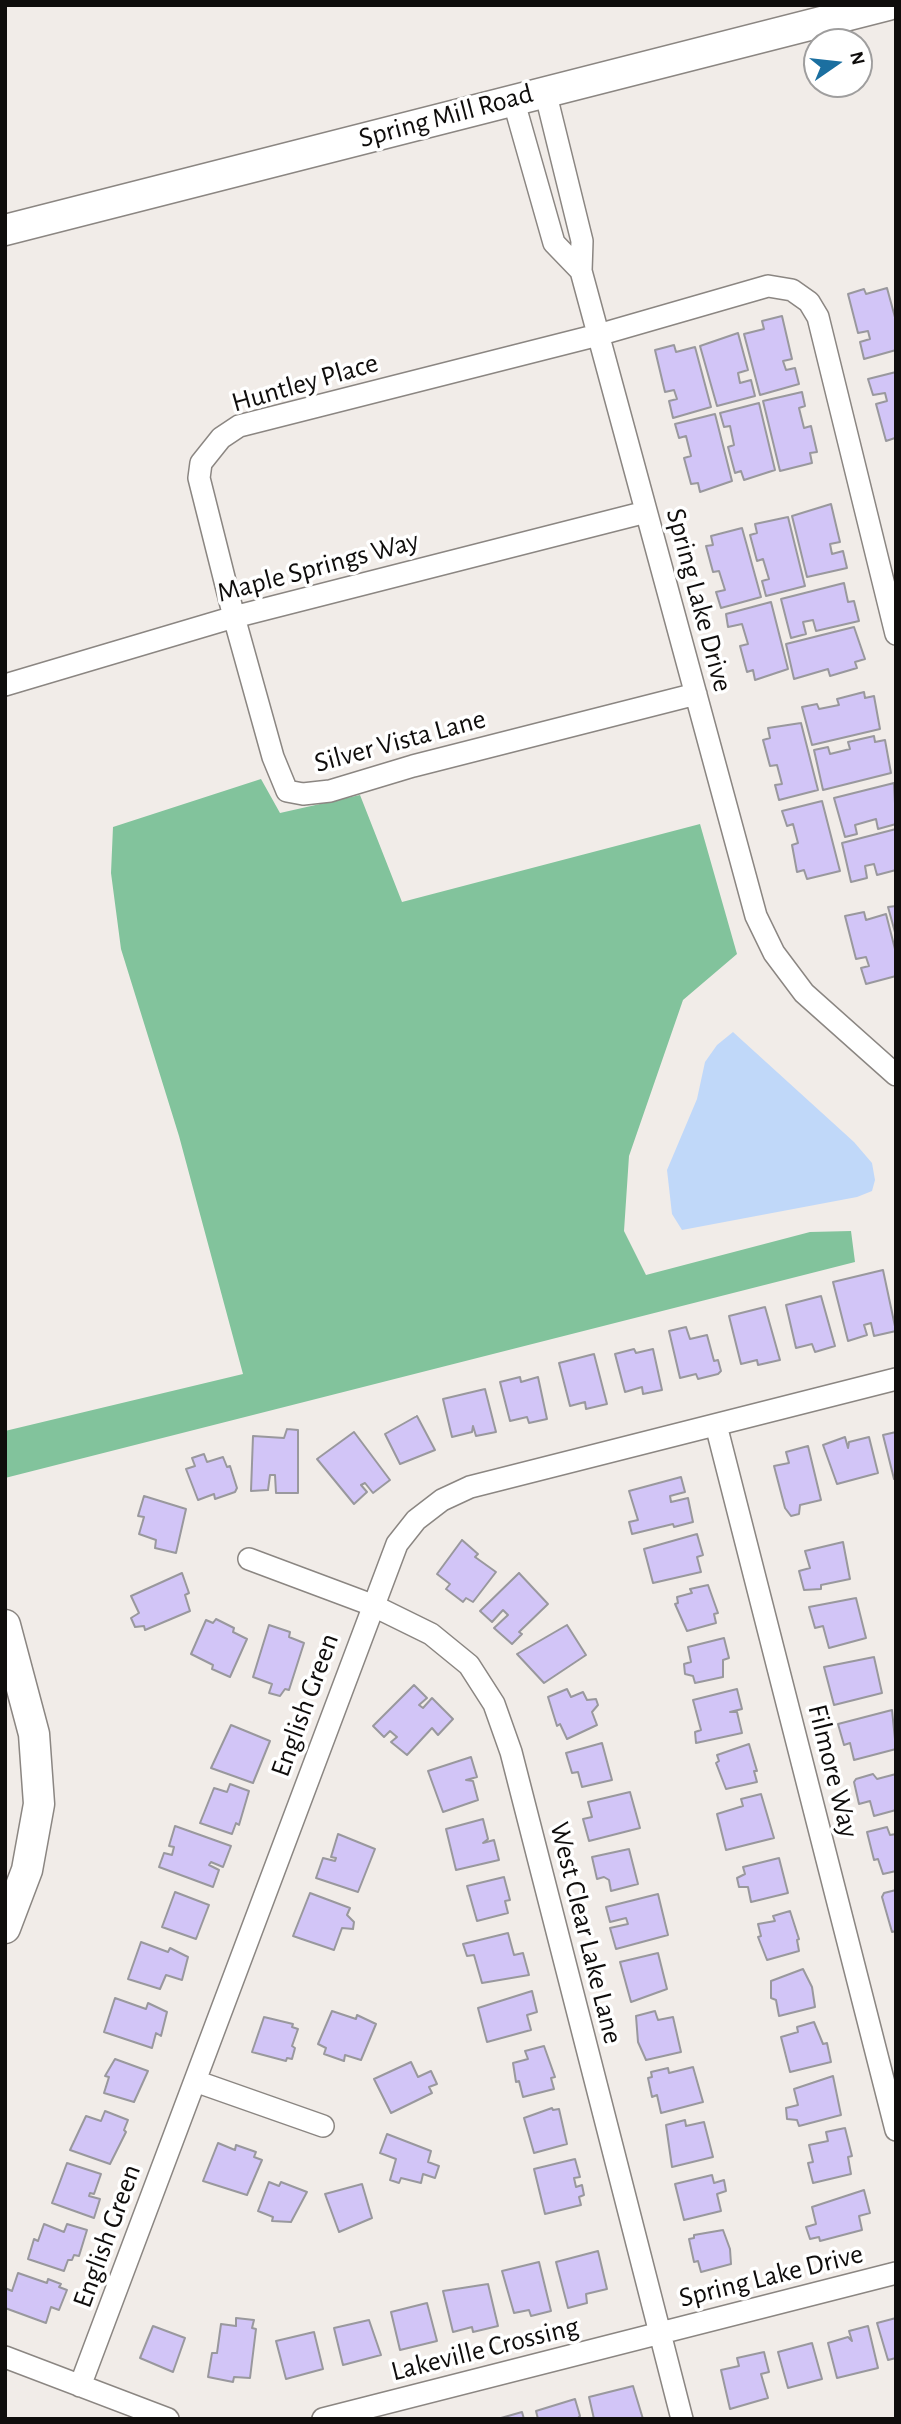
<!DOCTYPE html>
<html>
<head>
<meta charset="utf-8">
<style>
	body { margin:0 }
	#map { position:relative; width:901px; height:2424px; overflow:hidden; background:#f1ece8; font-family:"Alegreya Sans",sans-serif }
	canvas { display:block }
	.frame { position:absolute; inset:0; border:7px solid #0f0d0c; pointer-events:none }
	.north { position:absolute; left:803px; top:28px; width:70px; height:70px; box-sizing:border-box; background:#fff; border:2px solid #9f9e9e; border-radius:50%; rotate:76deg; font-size:19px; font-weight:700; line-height:28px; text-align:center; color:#0f0d0c }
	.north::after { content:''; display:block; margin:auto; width:24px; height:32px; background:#1b6fa0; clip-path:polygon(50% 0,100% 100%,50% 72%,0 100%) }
</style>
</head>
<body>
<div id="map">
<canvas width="901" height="2424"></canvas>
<div class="frame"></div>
<div class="north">N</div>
</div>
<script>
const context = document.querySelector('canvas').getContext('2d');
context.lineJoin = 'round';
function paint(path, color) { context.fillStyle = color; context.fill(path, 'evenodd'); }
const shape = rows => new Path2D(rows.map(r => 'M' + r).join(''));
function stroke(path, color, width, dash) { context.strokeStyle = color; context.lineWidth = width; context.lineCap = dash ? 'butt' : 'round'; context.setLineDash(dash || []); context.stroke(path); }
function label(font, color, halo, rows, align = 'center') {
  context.font = font + ' "Alegreya Sans",sans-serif'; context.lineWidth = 7; context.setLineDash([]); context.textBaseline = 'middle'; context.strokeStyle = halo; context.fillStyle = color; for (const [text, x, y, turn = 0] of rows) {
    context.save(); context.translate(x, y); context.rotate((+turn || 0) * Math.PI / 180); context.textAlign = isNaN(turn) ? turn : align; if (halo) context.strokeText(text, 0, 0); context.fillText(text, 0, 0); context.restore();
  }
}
paint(shape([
	[261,779,280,813,360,795,402,902,700,824,737,954,683,1000,629,1156,624,1231,646,1275,810,1232,851,1231,855,1262,5,1478,5,1431,243,1374,179,1136,121,949,111,873,113,827]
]), '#82c39c');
paint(shape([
	[733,1032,854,1142,872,1163,875,1180,872,1191,857,1197,682,1230,672,1214,667,1170,697,1099,705,1062,717,1045]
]), '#c0d8f9');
const building = shape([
	[887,288,896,321,896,350,864,359,860,342,870,339,868,331,858,333,848,294,864,289,866,294,887,288],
	[782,316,792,359,783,361,786,370,795,368,799,384,760,395,744,334,764,329,762,321,782,316],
	[738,333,748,370,738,373,740,383,751,380,755,396,717,406,700,346,738,333],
	[674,345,676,352,695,347,711,407,673,418,669,401,677,399,674,390,665,392,655,350,674,345],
	[896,372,896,442,895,442,895,438,886,441,876,404,887,401,885,393,873,395,868,379,896,372],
	[802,392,805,406,799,408,804,428,811,426,817,452,810,453,812,463,780,471,763,401,802,392],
	[759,403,775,470,744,480,741,471,735,473,728,447,734,445,730,426,724,427,720,413,759,403],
	[715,414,732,481,700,492,698,483,691,484,684,458,691,456,686,436,679,438,675,424,715,414],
	[831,504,840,542,830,544,832,554,843,551,847,568,807,577,792,516,831,504],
	[788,517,805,586,766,596,762,581,769,579,763,559,757,561,750,535,757,533,755,524,788,517],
	[742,528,761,597,721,608,716,592,725,590,719,571,713,572,706,546,713,545,711,536,742,528],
	[844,583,848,602,854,601,859,621,816,631,813,620,803,622,806,634,791,638,781,599,844,583],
	[771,602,788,669,755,680,753,670,747,672,740,646,748,644,742,624,728,627,726,614,771,602],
	[854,627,865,659,855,662,857,668,830,676,828,669,794,679,786,644,854,627],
	[864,692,865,698,874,696,880,729,812,745,802,707,817,704,819,709,839,705,837,699,864,692],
	[801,723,818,790,779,800,775,785,782,784,777,765,770,766,763,740,770,738,768,728,801,723],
	[874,736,875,742,885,740,891,773,823,790,814,750,828,747,830,754,850,749,848,742,874,736],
	[894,783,896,824,878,829,876,819,855,825,857,834,845,837,834,798,894,783],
	[822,801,840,871,807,879,804,870,797,872,792,845,798,843,793,824,787,826,782,811,822,801],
	[896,829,896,870,877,875,874,864,865,866,867,878,851,882,842,843,896,829],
	[896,906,896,936,888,907,896,906],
	[864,912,866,920,886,914,896,953,896,976,866,984,861,968,869,966,866,957,856,959,845,916,864,912],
	[883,1270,896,1331,874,1336,871,1323,864,1325,867,1335,848,1341,833,1282,883,1270],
	[821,1296,835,1346,815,1352,812,1344,796,1348,786,1305,821,1296],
	[765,1307,780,1360,758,1365,757,1360,741,1364,729,1316,765,1307],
	[686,1327,690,1339,707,1335,714,1361,718,1360,721,1371,718,1374,698,1379,696,1374,680,1378,669,1331,686,1327],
	[634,1349,636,1353,653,1349,662,1390,643,1394,642,1387,625,1392,615,1354,634,1349],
	[594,1354,607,1404,586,1409,585,1402,570,1406,559,1363,594,1354],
	[520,1377,521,1382,538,1377,547,1419,529,1423,527,1417,510,1421,500,1382,520,1377],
	[485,1389,496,1432,476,1436,473,1426,472,1432,452,1437,443,1399,485,1389],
	[417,1416,435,1450,400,1464,385,1434,417,1416],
	[287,1429,298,1430,298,1493,276,1493,275,1475,270,1475,268,1490,251,1491,253,1436,284,1438,287,1429],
	[354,1432,390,1480,373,1493,365,1483,361,1485,367,1492,354,1504,317,1459,354,1432],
	[896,1432,896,1478,894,1479,883,1435,896,1432],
	[845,1437,848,1448,849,1442,869,1437,878,1473,837,1484,823,1445,845,1437],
	[808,1446,821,1500,800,1505,799,1514,791,1516,785,1508,774,1466,789,1463,786,1452,808,1446],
	[204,1454,207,1462,223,1457,227,1467,230,1466,237,1488,235,1492,215,1499,214,1494,198,1500,186,1469,195,1466,192,1458,204,1454],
	[681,1477,685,1492,670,1496,671,1502,688,1498,693,1522,674,1527,673,1524,632,1534,629,1522,638,1520,629,1491,681,1477],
	[144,1496,186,1509,176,1553,155,1548,156,1540,139,1534,144,1517,138,1516,144,1496],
	[697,1534,703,1555,697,1557,701,1572,653,1583,644,1549,697,1534],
	[462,1540,478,1554,475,1557,496,1572,473,1602,466,1598,463,1602,446,1589,450,1584,437,1574,462,1540],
	[843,1542,850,1579,821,1585,821,1589,804,1590,799,1571,810,1568,805,1551,843,1542],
	[182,1573,189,1593,185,1595,190,1611,145,1630,144,1626,135,1627,131,1618,139,1613,131,1596,182,1573],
	[519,1573,548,1604,519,1632,522,1634,512,1644,494,1628,508,1615,503,1610,492,1622,480,1611,519,1573],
	[708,1585,718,1613,714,1614,716,1623,687,1631,675,1604,678,1603,677,1597,692,1593,690,1589,708,1585],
	[856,1598,866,1638,829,1648,823,1626,815,1628,809,1607,856,1598],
	[216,1619,234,1628,233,1632,247,1639,230,1677,212,1669,213,1665,191,1654,206,1620,213,1623,216,1619],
	[269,1625,290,1632,289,1637,304,1643,289,1690,285,1689,280,1696,269,1693,272,1684,253,1677,269,1625],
	[567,1625,586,1655,544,1683,517,1654,567,1625],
	[724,1638,729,1658,723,1660,723,1677,695,1683,693,1676,685,1674,684,1664,691,1662,688,1647,724,1638],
	[874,1657,882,1693,834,1705,824,1667,874,1657],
	[414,1685,427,1698,419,1705,423,1708,432,1698,453,1719,438,1735,432,1728,407,1755,391,1742,397,1737,390,1731,384,1737,373,1726,414,1685],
	[567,1689,571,1697,583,1692,587,1700,596,1699,598,1705,592,1712,597,1725,567,1739,560,1724,557,1726,548,1697,567,1689],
	[737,1689,742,1709,730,1712,737,1712,742,1733,696,1743,695,1732,701,1730,693,1700,737,1689],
	[892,1710,896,1749,854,1760,850,1743,844,1745,838,1724,892,1710],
	[231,1725,270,1741,253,1783,211,1768,231,1725],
	[602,1743,612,1780,582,1787,578,1772,572,1773,566,1753,602,1743],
	[749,1744,757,1771,754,1771,757,1782,726,1789,716,1763,719,1761,717,1755,749,1744],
	[471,1757,477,1777,466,1780,473,1781,478,1800,443,1812,428,1771,471,1757],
	[873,1774,877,1779,896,1774,896,1810,874,1816,870,1801,859,1804,854,1782,856,1779,873,1774],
	[230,1784,249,1791,239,1825,236,1823,232,1834,200,1823,214,1788,227,1792,230,1784],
	[630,1792,640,1828,589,1841,583,1819,592,1817,588,1802,630,1792],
	[761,1794,774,1838,726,1850,717,1814,743,1806,741,1799,761,1794],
	[483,1819,488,1839,483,1843,494,1840,499,1860,456,1870,446,1829,483,1819],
	[175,1826,231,1846,223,1867,211,1862,209,1865,219,1870,213,1887,159,1867,164,1853,172,1855,174,1847,169,1846,175,1826],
	[887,1827,890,1835,896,1834,896,1871,883,1874,878,1859,874,1860,867,1832,887,1827],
	[338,1834,375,1849,358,1892,316,1878,323,1858,335,1861,336,1858,331,1857,338,1834],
	[629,1849,638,1884,611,1891,609,1880,604,1877,597,1879,592,1857,629,1849],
	[779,1858,788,1893,751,1902,748,1887,739,1887,737,1878,745,1874,743,1867,779,1858],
	[504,1877,510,1900,505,1901,508,1913,477,1921,467,1886,504,1877],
	[896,1890,896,1931,892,1932,882,1897,884,1893,896,1890],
	[175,1892,209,1905,196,1939,162,1927,175,1892],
	[310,1893,350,1908,347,1915,354,1922,353,1929,342,1928,334,1950,293,1936,310,1893],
	[658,1894,668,1935,616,1949,610,1928,628,1924,626,1918,610,1922,606,1907,658,1894],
	[790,1911,799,1939,797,1940,799,1951,767,1960,758,1937,761,1936,758,1924,775,1921,773,1916,790,1911],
	[508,1933,514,1955,523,1953,529,1975,482,1983,474,1955,467,1956,463,1944,508,1933],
	[141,1942,168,1952,170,1948,188,1957,182,1980,166,1975,160,1989,128,1979,141,1942],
	[658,1953,667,1989,631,2002,620,1962,658,1953],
	[803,1969,812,1987,815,2007,779,2016,776,2000,771,1998,771,1981,803,1969],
	[532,1991,537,2012,527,2015,531,2030,487,2042,478,2008,532,1991],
	[115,1998,146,2009,148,2003,167,2012,161,2036,156,2033,152,2048,104,2032,115,1998],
	[332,2011,356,2019,357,2015,376,2024,361,2060,345,2055,344,2061,324,2054,326,2048,318,2044,332,2011],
	[655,2011,658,2020,673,2017,681,2052,646,2060,638,2042,636,2016,655,2011],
	[264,2017,293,2024,292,2027,298,2029,292,2046,295,2048,292,2059,287,2058,286,2061,252,2052,264,2017],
	[814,2022,823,2044,827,2043,831,2062,790,2072,781,2037,798,2032,797,2027,814,2022],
	[544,2046,555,2077,551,2078,554,2089,523,2097,519,2081,516,2082,513,2063,528,2059,525,2051,544,2046],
	[115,2059,148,2071,134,2102,104,2093,109,2077,105,2076,115,2059],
	[411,2062,418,2077,431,2071,437,2084,429,2087,432,2093,391,2113,374,2079,411,2062],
	[693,2067,703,2102,661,2113,657,2095,652,2097,648,2078,652,2077,651,2072,668,2068,669,2073,693,2067],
	[833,2076,841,2115,799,2126,797,2120,787,2119,786,2108,798,2105,794,2089,833,2076],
	[552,2108,553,2110,559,2109,567,2144,534,2153,524,2118,552,2108],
	[105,2111,128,2120,124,2130,126,2132,110,2164,70,2150,86,2116,101,2121,105,2111],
	[685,2120,686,2126,704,2122,713,2157,672,2167,666,2125,685,2120],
	[845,2128,852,2156,848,2157,851,2174,813,2183,808,2163,813,2162,809,2145,828,2141,826,2132,845,2128],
	[387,2134,431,2151,428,2162,439,2166,435,2178,423,2174,421,2183,401,2178,399,2183,390,2180,396,2159,380,2153,387,2134],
	[218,2143,235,2150,236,2145,256,2152,254,2157,262,2160,247,2195,203,2181,218,2143],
	[575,2159,580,2177,574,2178,576,2187,582,2185,584,2195,579,2197,581,2205,545,2214,534,2169,575,2159],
	[67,2163,101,2174,94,2194,90,2193,89,2196,100,2199,94,2218,52,2203,67,2163],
	[712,2175,714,2183,724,2180,726,2191,717,2194,721,2211,684,2220,675,2184,712,2175],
	[269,2182,279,2186,281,2182,307,2192,291,2222,272,2221,273,2217,258,2211,269,2182],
	[362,2184,372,2218,339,2232,325,2194,362,2184],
	[864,2190,870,2213,859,2216,862,2230,820,2241,819,2237,810,2239,806,2227,816,2224,812,2207,864,2190],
	[44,2224,64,2232,67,2224,87,2230,79,2256,74,2255,72,2260,68,2260,64,2271,28,2259,34,2239,38,2241,44,2224],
	[723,2230,730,2249,731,2264,701,2272,698,2261,694,2262,689,2239,694,2238,694,2235,723,2230],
	[598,2251,607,2289,586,2294,587,2303,568,2308,556,2262,598,2251],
	[539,2262,551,2311,531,2316,529,2310,514,2313,502,2271,539,2262],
	[18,2273,47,2283,48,2279,61,2284,59,2287,67,2290,59,2310,51,2307,46,2323,5,2308,5,2288,12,2291,18,2273],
	[488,2284,498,2326,473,2332,472,2327,453,2332,443,2291,488,2284],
	[427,2303,437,2341,400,2350,391,2312,427,2303],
	[236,2318,254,2320,252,2328,256,2329,250,2378,234,2377,233,2382,208,2377,212,2353,217,2353,221,2324,236,2326,236,2318],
	[896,2318,896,2358,888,2360,877,2323,896,2318],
	[369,2320,381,2355,343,2365,334,2328,369,2320],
	[153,2326,185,2338,173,2372,140,2358,153,2326],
	[868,2326,878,2368,837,2378,828,2343,848,2337,852,2341,849,2331,868,2326],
	[314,2332,323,2369,286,2379,276,2341,314,2332],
	[812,2343,822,2379,788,2388,778,2352,812,2343],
	[764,2352,769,2372,761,2374,768,2398,730,2409,721,2370,739,2366,737,2358,764,2352],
	[633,2386,643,2419,594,2419,589,2397,633,2386],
	[575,2399,580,2416,577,2419,538,2419,536,2411,575,2399],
	[522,2412,524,2419,501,2419,501,2418,522,2412]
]);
paint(building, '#d2c5f7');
stroke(building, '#99989d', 2);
const street = shape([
	[545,91,582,241,581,271,756,916,774,953,804,993,896,1075],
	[513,99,554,243,581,271],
	[5,685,234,617,646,512],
	[696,694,413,766,330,791,303,794,287,791,273,757,234,617,199,478,201,463,221,438,239,426,598,335,768,286,792,290,809,302,818,317,896,634],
	[716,1425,896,2130],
	[249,1559,372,1605,431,1634,469,1665,494,1704,511,1752,682,2419],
	[195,2081,323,2126],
	[5,2357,168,2419],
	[80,2386,397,1544,416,1520,442,1500,470,1487,896,1379],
	[323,2419,896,2273]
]);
const secondary = shape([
	[5,230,888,5],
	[5,1625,34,1734,39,1804,27,1870,5,1928]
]);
stroke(street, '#8b8682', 24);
stroke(secondary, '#8b8682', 33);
stroke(street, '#fff', 21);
stroke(secondary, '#fff', 30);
label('28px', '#0f0d0c', '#fff', [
	["Spring Mill Road",446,116,-15],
	["Huntley Place",305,383,-16],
	["Maple Springs Way",318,567,-15],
	["Spring Lake Drive",699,600,75],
	["Silver Vista Lane",400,741,-15],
	["English Green",305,1705,-70],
	["Filmore Way",833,1771,76],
	["West Clear Lake Lane",586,1933,76],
	["English Green",107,2236,-70],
	["Spring Lake Drive",771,2276,-14],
	["Lakeville Crossing",485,2349,-14]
]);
</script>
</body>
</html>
